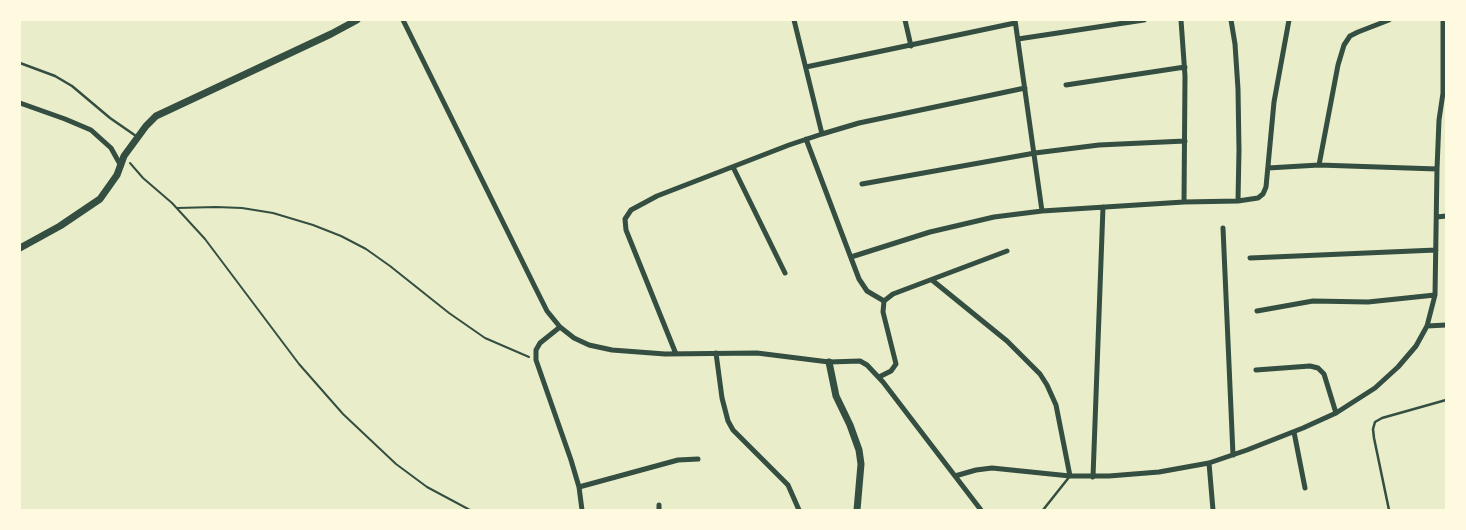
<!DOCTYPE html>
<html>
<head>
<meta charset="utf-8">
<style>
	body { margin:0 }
	#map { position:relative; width:1466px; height:530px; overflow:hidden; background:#e9edc9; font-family:"PT Sans",sans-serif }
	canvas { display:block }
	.frame { position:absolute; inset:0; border:21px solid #fefae0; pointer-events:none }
</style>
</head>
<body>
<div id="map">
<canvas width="1466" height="530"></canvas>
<div class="frame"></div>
</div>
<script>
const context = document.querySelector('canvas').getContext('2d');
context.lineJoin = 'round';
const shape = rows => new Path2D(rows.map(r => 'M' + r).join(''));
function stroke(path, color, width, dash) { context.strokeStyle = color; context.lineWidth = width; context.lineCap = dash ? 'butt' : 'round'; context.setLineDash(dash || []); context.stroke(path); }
stroke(shape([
	[130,163,143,178,172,203,205,239,299,364,343,414,396,464,427,487,470,510],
	[177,208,216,207,242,208,273,213,313,225,341,236,366,249,390,266,449,313,485,338,529,357]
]), '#344e41', 2);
stroke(shape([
	[20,63,55,76,72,86,110,118,136,136],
	[1043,510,1070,476],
	[1389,510,1374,438,1373,429,1375,422,1382,418,1446,400]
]), '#344e41', 2.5);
stroke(shape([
	[403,20,534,285,547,311,560,327,574,338,589,345,612,350,665,354,757,353,829,362,860,361,867,365,883,382,981,510],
	[794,20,822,134],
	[905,20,911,46],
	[1015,20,1042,211,1184,202,1238,201,1258,198,1263,194,1266,187,1274,102,1289,20],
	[1181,20,1185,76,1184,202],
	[1231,20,1235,44,1238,89,1239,150,1238,201],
	[1018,39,1144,20],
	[806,67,1015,23],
	[1066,85,1185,67],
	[20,103,65,119,91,130,111,148,121,166],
	[806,139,859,279,867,291,884,301],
	[1319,165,1338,65,1344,45,1350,36,1358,32,1389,20],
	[733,167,785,273],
	[1268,168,1319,165,1437,169],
	[862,184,1035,153,1099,145,1185,141],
	[1437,217,1446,216],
	[1223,228,1233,455],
	[851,257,930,232,960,225,994,217,1042,211],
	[1250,258,1436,250],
	[932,280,1007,341,1040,374,1047,385,1056,405,1070,476],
	[1257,311,1313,301,1368,302,1435,295],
	[1427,326,1435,295,1437,169,1439,120,1443,93,1443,20],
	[560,327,540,343,536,350,536,360,571,460,579,487,582,510],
	[716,353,722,398,728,421,733,430,788,485,799,510],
	[676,354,626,230,625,219,631,210,657,196,789,145,822,134,859,123,1025,88],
	[1256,370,1310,366,1318,368,1324,374,1336,413],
	[879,377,891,371,896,364,883,312,884,301,893,294,1007,251],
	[1294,432,1305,488],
	[1209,463,1213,510],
	[955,476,976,470,992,468,1070,476,1109,476,1159,472,1209,463,1247,450,1303,428,1336,413,1375,388,1398,367,1416,346,1427,326,1446,325],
	[1093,477,1103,207],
	[579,487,678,460,698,459],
	[659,505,659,510]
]), '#344e41', 5);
stroke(shape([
	[20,248,60,226,100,199,117,175,124,156,146,126,156,116,331,34,357,20],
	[829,362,836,396,850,425,859,450,861,464,857,510]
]), '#344e41', 7);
</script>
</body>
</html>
